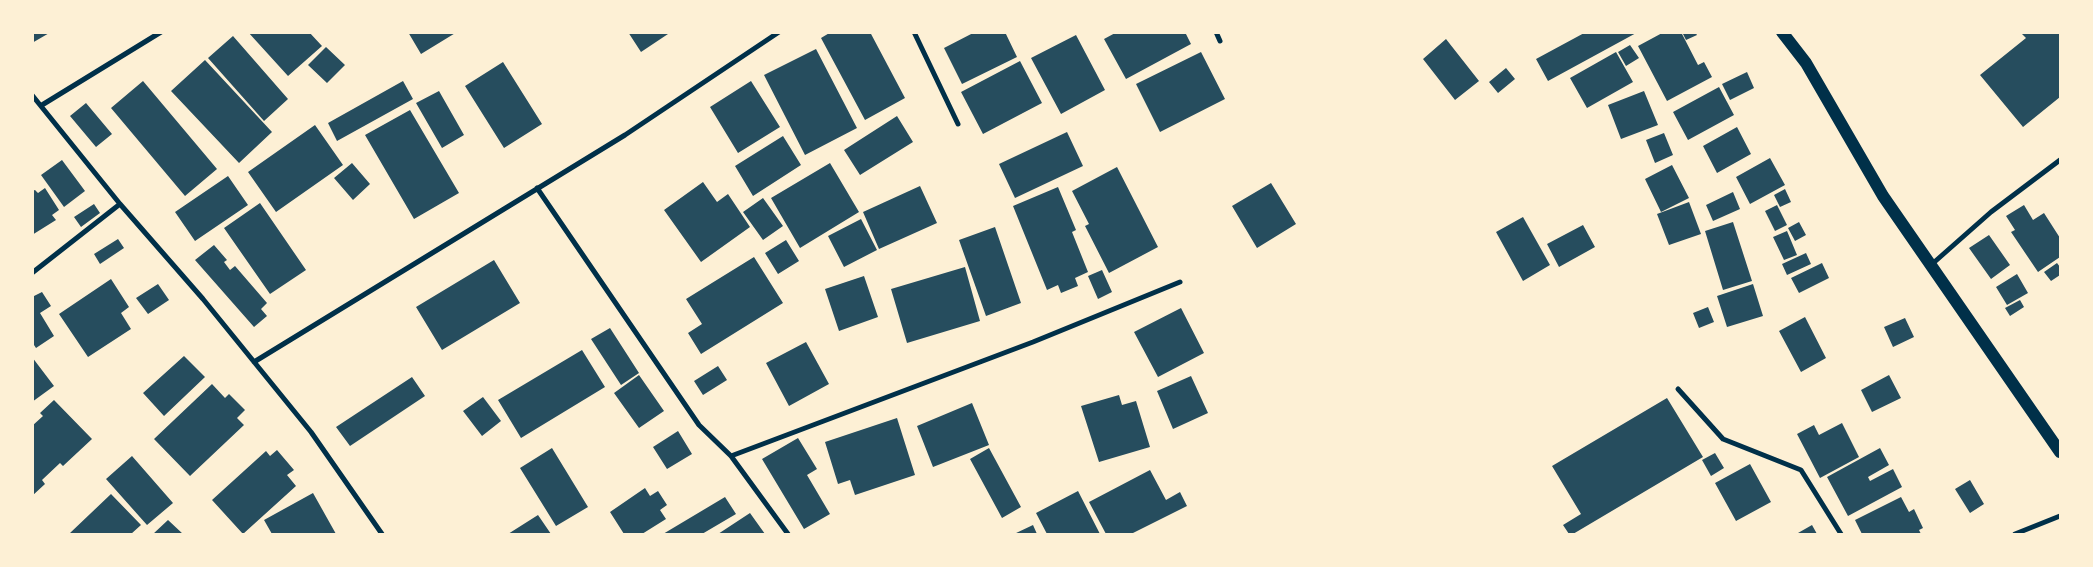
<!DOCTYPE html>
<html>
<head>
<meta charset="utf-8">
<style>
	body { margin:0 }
	#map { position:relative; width:2093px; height:567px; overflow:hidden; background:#fdf0d5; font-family:"Playfair Display",serif }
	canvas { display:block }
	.frame { position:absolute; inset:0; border:34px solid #fdf0d5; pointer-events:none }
</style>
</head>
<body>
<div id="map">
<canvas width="2093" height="567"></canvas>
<div class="frame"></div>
</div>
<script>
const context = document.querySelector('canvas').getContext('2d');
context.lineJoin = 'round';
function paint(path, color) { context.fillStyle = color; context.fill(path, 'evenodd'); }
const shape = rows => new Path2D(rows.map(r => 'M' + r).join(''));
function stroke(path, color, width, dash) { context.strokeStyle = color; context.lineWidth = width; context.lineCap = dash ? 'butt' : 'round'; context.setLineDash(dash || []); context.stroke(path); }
paint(shape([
	[32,32,51,32,32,43],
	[248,32,309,32,322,46,288,76],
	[408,32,457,32,421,54],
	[628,32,671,32,641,52],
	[831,32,870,32,905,98,865,120,821,38],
	[975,32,1005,32,1017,57,962,84,944,48],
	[1117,32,1185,32,1191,44,1126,79,1104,39],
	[1586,32,1638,32,1548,81,1536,59],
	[1664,32,1681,32,1698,65,1704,62,1712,77,1667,101,1638,46],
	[1682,32,1695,32,1697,35,1686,40],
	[2023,32,2060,32,2060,97,2023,127,1980,75,2026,38,2022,34],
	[1076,35,1105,90,1061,114,1031,58],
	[233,36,288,99,264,121,208,58],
	[1446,39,1479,81,1455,100,1423,59],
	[1630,45,1639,58,1626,66,1618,52],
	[326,47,345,65,327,83,308,65],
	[816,49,857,128,805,155,764,75],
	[1201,52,1225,99,1160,132,1136,84],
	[1616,52,1633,82,1587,108,1570,78],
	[205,60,272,132,239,163,171,91],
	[1020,61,1042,103,983,134,961,92],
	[503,62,542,124,504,148,465,86],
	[1506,68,1515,79,1498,93,1489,82],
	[1747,72,1754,88,1730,100,1722,84],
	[143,81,217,169,185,196,111,108],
	[403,81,413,99,337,141,328,123],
	[751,81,780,127,738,153,710,107],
	[1719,87,1734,115,1688,140,1673,112],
	[439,91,464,135,442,148,416,103],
	[1644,91,1658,125,1621,139,1608,105],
	[86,103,112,134,96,147,70,116],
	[410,110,459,193,414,219,365,135],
	[897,116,913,142,860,175,844,150],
	[315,125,343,165,276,212,248,172],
	[1737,127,1751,154,1717,173,1703,146],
	[1067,132,1083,166,1015,198,999,164],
	[1664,133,1673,155,1655,163,1646,140],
	[783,136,801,165,753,196,735,166],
	[1770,158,1785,185,1750,204,1736,177],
	[62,160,85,191,64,207,41,175],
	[352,163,370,184,353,200,334,178],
	[830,163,859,212,800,248,771,198],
	[1672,165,1689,198,1661,212,1645,179],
	[1117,167,1158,247,1109,273,1085,226,1089,224,1072,191],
	[228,176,248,205,195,241,175,212],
	[703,182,717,202,728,194,750,227,701,262,664,210],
	[1271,183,1296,224,1257,248,1232,206],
	[920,186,937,223,879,249,863,212],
	[1058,187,1076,230,1072,232,1088,272,1075,278,1078,286,1061,293,1058,285,1047,290,1013,206],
	[45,188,59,210,52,215,56,220,32,235,32,191,35,190,38,193],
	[1785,189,1791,202,1780,207,1774,195],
	[1733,192,1740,209,1713,221,1706,205],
	[763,198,783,226,763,240,743,212],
	[1689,202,1701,234,1669,245,1657,214],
	[260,203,306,270,270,294,224,228],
	[94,204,100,213,81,227,74,217],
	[1777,205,1787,225,1775,231,1765,211],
	[2024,205,2033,220,2044,213,2060,238,2060,257,2038,272,2011,232,2015,230,2006,216],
	[1523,217,1550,265,1523,281,1496,232],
	[861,219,877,250,844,267,828,236],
	[1733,222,1752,281,1723,290,1705,231],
	[1799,222,1806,235,1795,241,1788,228],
	[1583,225,1595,247,1559,267,1547,244],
	[995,227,1021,303,986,316,959,240],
	[1787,231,1797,255,1784,260,1773,237],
	[1989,235,2010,265,1991,279,1969,248],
	[118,239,124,248,100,264,94,254],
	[786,240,799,261,778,274,765,253],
	[214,245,227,260,224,262,230,270,235,266,267,303,261,309,267,316,254,327,195,260],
	[1806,253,1811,264,1787,275,1782,264],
	[754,257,783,303,701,354,688,333,702,324,686,299],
	[494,260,520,303,442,350,416,307],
	[1822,263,1829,278,1799,293,1791,278],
	[2057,263,2060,267,2060,275,2051,281,2044,272],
	[965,267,980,321,907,343,891,289],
	[1102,270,1112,292,1098,299,1088,276],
	[2017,274,2028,293,2007,305,1996,287],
	[864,276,878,317,839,331,825,289],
	[111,279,129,307,121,313,131,329,88,357,59,314],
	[158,284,169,300,148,314,136,298],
	[1753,284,1763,316,1727,327,1717,296],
	[42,292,51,306,40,313,54,336,36,348,32,342,32,297],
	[2020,300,2024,307,2010,316,2005,308],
	[1708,307,1714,322,1699,328,1693,313],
	[1181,308,1204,353,1158,377,1134,332],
	[1805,317,1826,358,1801,372,1779,331],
	[1905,318,1914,337,1893,347,1884,327],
	[610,328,639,373,621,385,591,339],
	[806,342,829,384,789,406,766,363],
	[582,350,605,387,521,438,498,400],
	[184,356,205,377,164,416,143,393],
	[32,357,54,386,32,402],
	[718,366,727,380,703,395,694,381],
	[639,375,664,411,639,428,614,393],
	[1889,375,1901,398,1872,412,1861,390],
	[1191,376,1208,413,1173,429,1157,391],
	[412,377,425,396,350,446,336,427],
	[212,384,225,398,229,394,245,410,237,418,244,425,190,476,154,439],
	[1119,395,1122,405,1136,401,1150,447,1099,462,1081,406],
	[483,397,501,421,482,436,463,411],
	[1667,398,1703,457,1573,534,1569,534,1563,525,1581,514,1552,466],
	[54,400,92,439,63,466,60,463,42,480,45,484,32,496,32,426,43,416,40,413],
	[972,403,989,445,933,467,917,426],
	[897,418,915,475,855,495,850,480,838,484,825,442],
	[1842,423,1859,457,1820,478,1797,434,1814,425,1819,435],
	[678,431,692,454,667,469,653,447],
	[798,438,817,469,807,475,830,514,804,529,762,459],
	[552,448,588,507,556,526,520,468],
	[989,448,1021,507,1002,518,970,459],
	[1880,448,1889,465,1868,477,1870,481,1893,469,1902,487,1848,516,1827,477],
	[277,450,294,470,287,475,296,486,243,534,212,500,266,451,270,456],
	[1715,453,1724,468,1711,476,1702,460],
	[132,456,173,503,147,525,106,479],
	[1750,464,1771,502,1736,521,1715,483],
	[1150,470,1166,500,1180,492,1187,506,1131,534,1106,534,1089,502],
	[1970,480,1984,504,1970,513,1955,489],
	[645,488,650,496,658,491,667,505,660,510,666,519,642,534,624,534,610,512],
	[1078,491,1100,534,1047,534,1036,513],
	[313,493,336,534,272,534,264,520],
	[111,494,141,525,131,534,72,534,70,533],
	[725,497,736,514,702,534,663,534],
	[1901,497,1909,512,1914,509,1923,528,1919,530,1921,534,1862,534,1855,520],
	[750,513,765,534,718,534],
	[538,515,551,534,508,534],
	[168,520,183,534,153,534],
	[1033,525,1037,534,1014,534],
	[1812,525,1817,534,1799,534,1798,533]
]), '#264d5e');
stroke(shape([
	[914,32,958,124],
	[1216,32,1220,41],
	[32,95,120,204,203,299,311,432,382,534],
	[42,105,161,32],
	[537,188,699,425,731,456,788,534],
	[1931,265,1991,212,2060,160],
	[32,273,120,204],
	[254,362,625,135,779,32],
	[1678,389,1723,439,1801,470,1841,534],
	[731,456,1033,342,1180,282],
	[2015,534,2060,516]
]), '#003049', 5);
stroke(shape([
	[1782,32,1806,63,1883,196,2060,452]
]), '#003049', 12);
</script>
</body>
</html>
